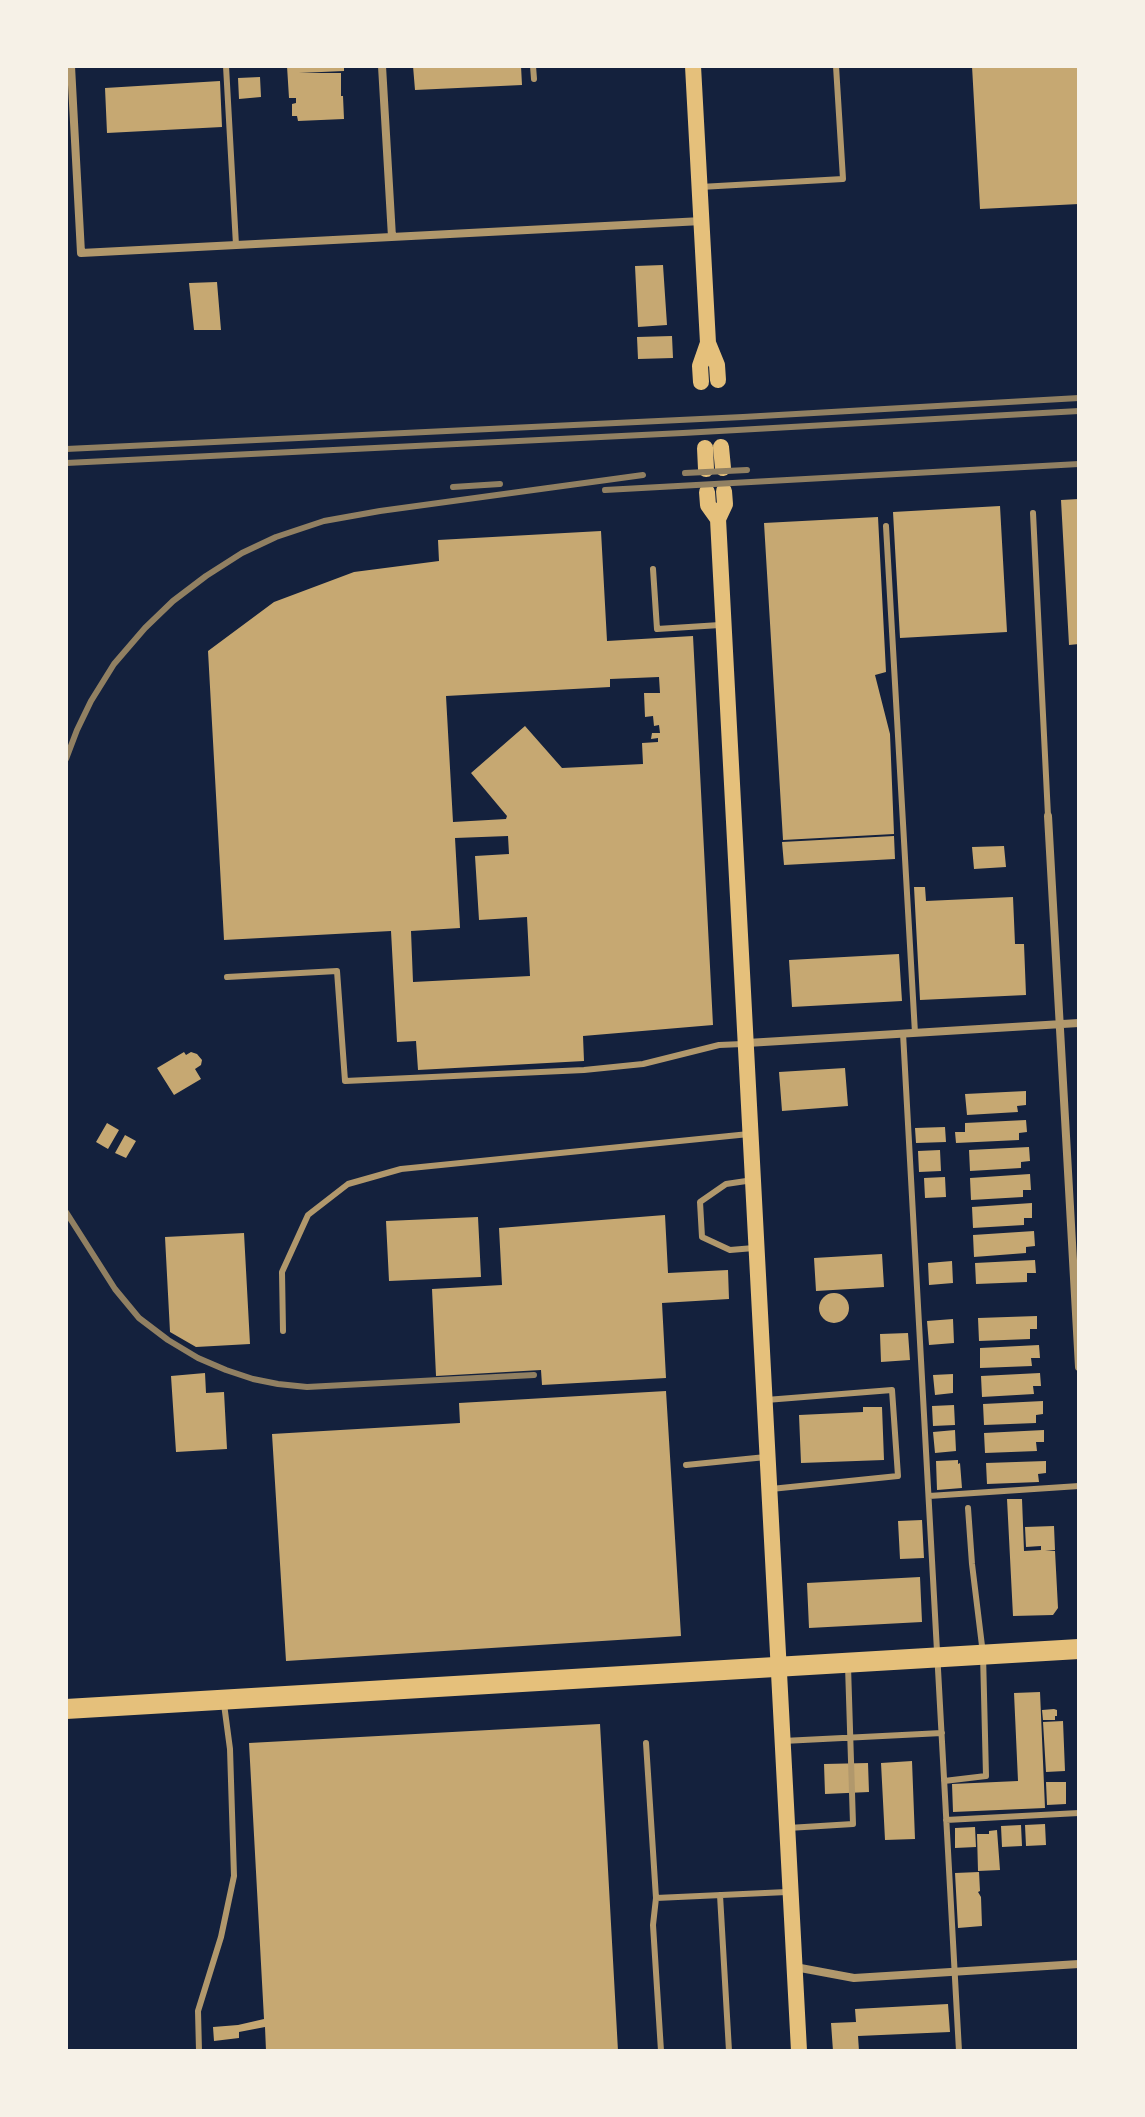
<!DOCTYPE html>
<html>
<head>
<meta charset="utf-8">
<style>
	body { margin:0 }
	#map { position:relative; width:1145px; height:2117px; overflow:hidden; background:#14213d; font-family:Lato,sans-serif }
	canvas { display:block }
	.frame { position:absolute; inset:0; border:68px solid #f6f1e7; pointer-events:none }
</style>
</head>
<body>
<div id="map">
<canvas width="1145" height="2117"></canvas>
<div class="frame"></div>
</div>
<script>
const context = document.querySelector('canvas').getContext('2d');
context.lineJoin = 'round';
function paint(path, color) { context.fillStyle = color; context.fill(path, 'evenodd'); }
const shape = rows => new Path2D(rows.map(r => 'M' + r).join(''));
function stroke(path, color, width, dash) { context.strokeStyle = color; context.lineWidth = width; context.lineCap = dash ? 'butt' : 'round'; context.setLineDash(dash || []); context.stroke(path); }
paint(shape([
	[287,66,344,66,344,71,299,73,341,73,341,96,343,96,344,119,298,121,297,116,292,116,292,104,296,103,296,98,289,98],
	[413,66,521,66,522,85,415,90],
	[972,66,1079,66,1079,204,980,209],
	[260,77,261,97,239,99,238,78],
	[220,81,222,127,107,133,105,88],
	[663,265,667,325,638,327,635,266],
	[217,282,221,330,194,330,189,283],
	[672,336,673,358,638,359,637,337],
	[1079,499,1079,644,1069,645,1061,500],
	[1000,506,1007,632,900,638,893,512],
	[878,517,886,672,875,675,890,734,894,834,783,840,764,523],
	[601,531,607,641,693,636,713,1025,583,1036,584,1061,418,1070,416,1041,397,1042,391,931,224,940,208,651,274,602,354,572,439,561,438,540],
	[659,677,660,693,644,693,645,717,653,716,654,726,659,725,660,733,652,733,651,739,658,738,658,742,642,743,643,764,562,768,525,726,471,773,507,816,506,819,453,822,446,696,610,687,610,679],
	[508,836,509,854,475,856,479,920,527,917,530,976,413,982,411,931,460,928,455,838],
	[894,836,895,859,784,865,782,842],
	[1004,846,1006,867,974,869,972,847],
	[914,887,925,887,926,901,1013,897,1015,944,1024,944,1026,995,920,1000],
	[899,954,902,1001,792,1007,789,960],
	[184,1052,186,1055,191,1052,197,1054,202,1060,201,1065,195,1069,201,1079,174,1095,157,1068],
	[845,1068,848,1106,782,1111,779,1072],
	[1026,1091,1026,1105,1017,1106,1018,1112,967,1115,965,1094],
	[1026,1120,1027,1132,1019,1133,1019,1140,956,1143,955,1132,965,1132,965,1123],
	[107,1123,119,1130,108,1149,96,1142],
	[945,1127,946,1142,916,1143,915,1128],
	[125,1135,136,1141,126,1158,115,1153],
	[1029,1147,1030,1161,1021,1162,1021,1168,970,1171,969,1150],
	[940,1150,941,1171,919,1172,918,1151],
	[1030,1174,1031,1190,1023,1190,1023,1197,971,1200,970,1178],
	[945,1177,946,1197,925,1198,924,1178],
	[1032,1203,1032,1218,1024,1218,1024,1225,973,1228,972,1207],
	[665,1215,668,1273,728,1270,729,1299,662,1303,666,1378,542,1385,541,1370,436,1376,432,1289,502,1285,499,1228],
	[478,1217,481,1277,389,1281,386,1221],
	[1034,1231,1035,1246,1026,1247,1026,1253,974,1257,973,1235],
	[244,1233,250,1344,196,1347,170,1332,165,1237],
	[882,1254,884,1287,816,1291,814,1258],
	[1035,1260,1036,1273,1027,1273,1027,1282,976,1284,975,1263],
	[952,1261,953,1283,929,1285,928,1263],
	'819 1308a15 15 0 1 1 30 0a15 15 0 1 1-30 0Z',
	[1037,1316,1037,1329,1030,1329,1030,1339,979,1341,978,1318],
	[953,1319,954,1343,929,1345,927,1321],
	[908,1333,910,1360,881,1362,880,1334],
	[1039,1345,1040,1358,1031,1358,1032,1366,980,1368,980,1348],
	[205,1373,206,1393,224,1392,227,1449,176,1452,171,1376],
	[1040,1373,1041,1386,1033,1386,1034,1394,982,1397,981,1376],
	[953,1374,953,1393,935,1395,933,1375],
	[666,1391,681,1636,286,1661,272,1434,460,1423,459,1403],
	[1043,1401,1043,1414,1036,1415,1036,1423,984,1425,983,1404],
	[954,1405,955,1425,933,1426,932,1406],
	[863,1407,882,1407,884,1460,801,1463,799,1415,863,1412],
	[955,1430,956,1451,935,1453,933,1432],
	[1044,1430,1044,1442,1036,1442,1037,1451,985,1453,984,1433],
	[958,1460,958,1464,960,1463,962,1488,937,1490,936,1461],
	[1046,1461,1046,1473,1038,1474,1039,1482,987,1484,986,1463],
	[1007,1499,1022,1499,1024,1551,1041,1550,1041,1546,1026,1547,1025,1527,1054,1526,1055,1550,1045,1550,1055,1551,1058,1608,1053,1615,1013,1616],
	[922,1520,924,1558,900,1559,898,1521],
	[920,1577,922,1622,809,1628,807,1583],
	[1040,1692,1045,1808,953,1812,952,1784,1018,1781,1014,1693],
	[1054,1709,1057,1710,1057,1716,1055,1716,1055,1720,1043,1720,1042,1710],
	[1063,1721,1065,1771,1046,1772,1043,1722],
	[600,1724,618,2051,266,2051,265,2027,239,2032,239,2038,214,2041,213,2027,238,2025,264,2019,249,1743],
	[912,1761,915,1839,885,1840,881,1763],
	[868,1763,869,1792,825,1794,824,1764],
	[1046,1782,1066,1782,1066,1804,1047,1805],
	[1045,1824,1046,1845,1026,1846,1025,1825],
	[1021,1825,1022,1846,1002,1847,1001,1826],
	[975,1827,976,1847,955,1848,955,1828],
	[997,1830,1000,1870,978,1871,977,1834,989,1834,989,1831],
	[979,1872,980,1891,978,1892,981,1897,982,1926,958,1928,955,1873],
	[948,2004,950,2032,858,2036,859,2051,833,2051,831,2023,856,2022,855,2009]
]), '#c6a872');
stroke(shape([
	[226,66,236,245],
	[533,66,534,79],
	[700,187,843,179,836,66],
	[1033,513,1048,816],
	[886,526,915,1033],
	[653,569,657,629,720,625],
	[227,977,337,971,345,1081,584,1070,643,1064,719,1045,743,1044],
	[903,1033,959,2051],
	[753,1180,726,1184,700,1202,702,1237,730,1250,754,1248],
	[283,1331,282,1272,308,1215,348,1184,401,1169,749,1134],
	[766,1400,892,1390,898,1476,771,1489],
	[686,1465,766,1457],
	[929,1496,1079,1486],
	[783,1741,942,1733],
	[646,1743,656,1898,787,1892],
	[944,1781,986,1776,983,1654,972,1564,968,1508],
	[946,1820,1079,1813],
	[788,1828,853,1824,848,1666],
	[720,1895,729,2051],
	[656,1898,653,1925,661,2051],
	[199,2051,198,2011,221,1937,234,1876,230,1749,224,1704]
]), '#b1986c', 6);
stroke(shape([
	[71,66,81,253,702,221],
	[382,66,392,237],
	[1048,816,1079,1367],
	[747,1043,1079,1023],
	[795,1967,854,1978,1079,1964]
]), '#b1986c', 8);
stroke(shape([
	[693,66,708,343,717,365,718,380],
	[701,382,700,366,708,343],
	[721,447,723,468],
	[705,448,706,469],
	[724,491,725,504,718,519,799,2051],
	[707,492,708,505,718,519]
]), '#e5c07b', 16);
stroke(shape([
	[66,1709,1079,1649]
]), '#e5c07b', 20);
stroke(shape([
	[66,449,743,417,1079,398],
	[66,463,683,433,1079,411],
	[685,473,747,470],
	[453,487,500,484],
	[605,490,1079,464],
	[66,759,77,730,91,701,114,664,145,628,173,601,206,576,242,553,276,537,324,521,380,511,643,475],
	[66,1212,115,1289,139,1318,168,1340,198,1358,226,1370,253,1379,278,1384,307,1387,534,1375]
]), '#918062', 6);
</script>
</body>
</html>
